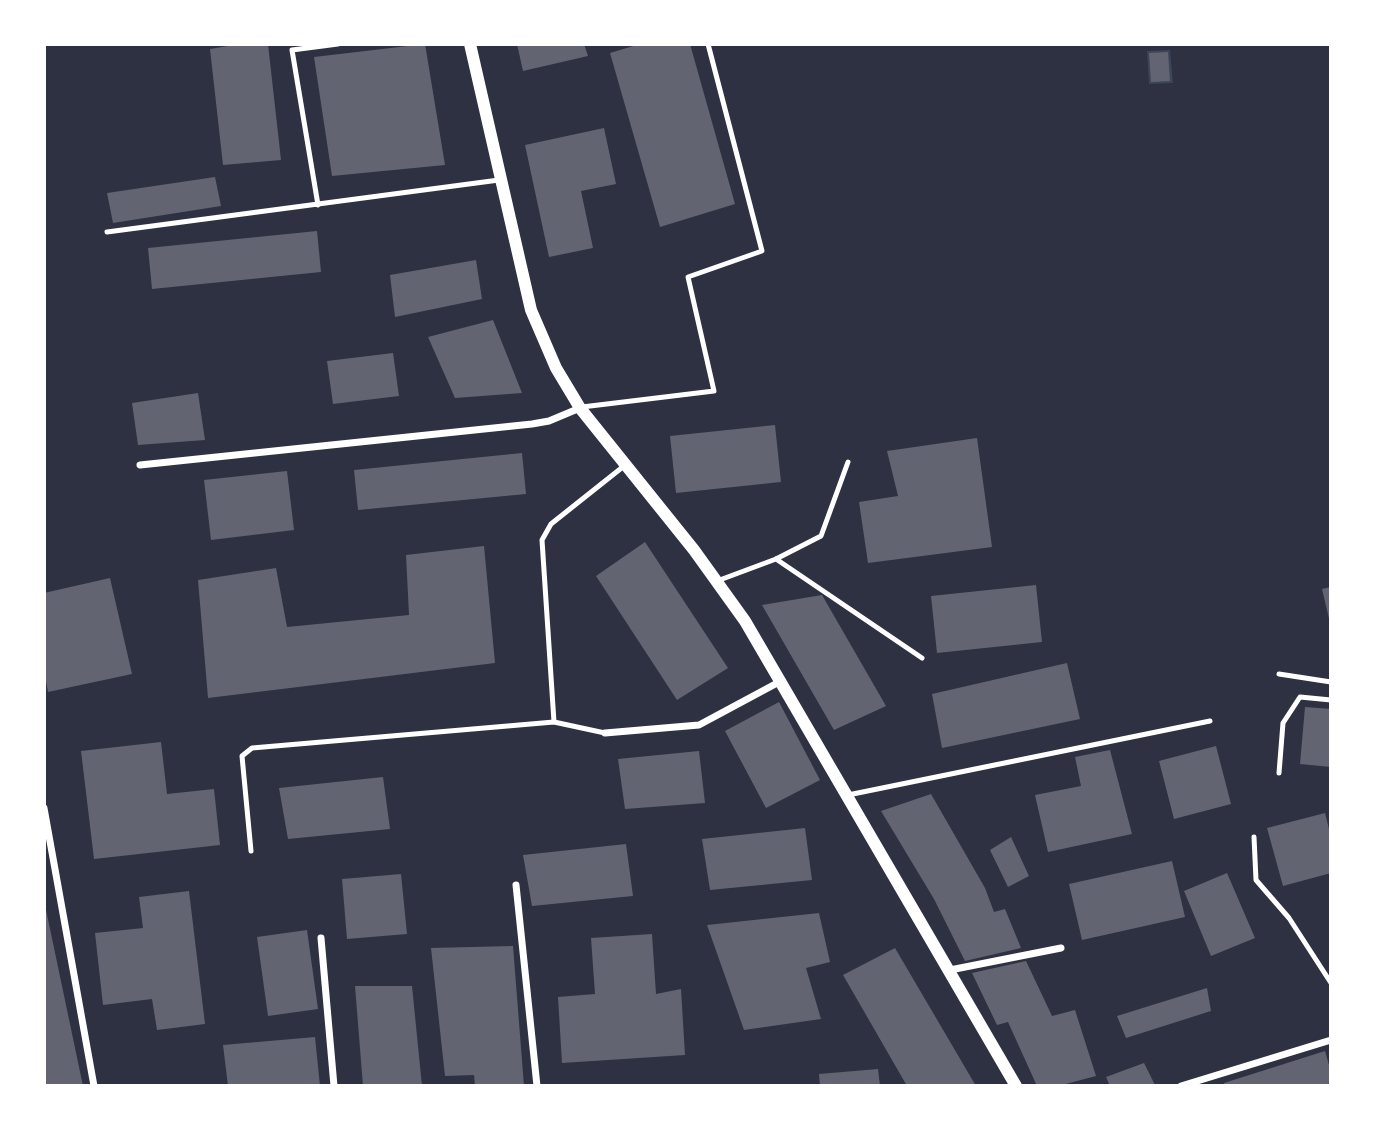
<!DOCTYPE html>
<html>
<head>
<meta charset="utf-8">
<style>
	body { margin:0 }
	#map { position:relative; width:1375px; height:1130px; overflow:hidden; background:#2d3142; font-family:Barlow,sans-serif }
	canvas { display:block }
	.frame { position:absolute; inset:0; border:46px solid #fff; pointer-events:none }
</style>
</head>
<body>
<div id="map">
<canvas width="1375" height="1130"></canvas>
<div class="frame"></div>
</div>
<script>
const context = document.querySelector('canvas').getContext('2d');
context.lineJoin = 'round';
function paint(path, color) { context.fillStyle = color; context.fill(path, 'evenodd'); }
const shape = rows => new Path2D(rows.map(r => 'M' + r).join(''));
function stroke(path, color, width, dash) { context.strokeStyle = color; context.lineWidth = width; context.lineCap = dash ? 'butt' : 'round'; context.setLineDash(dash || []); context.stroke(path); }
paint(shape([
	[1170,50,1173,83,1149,84,1147,51]
]), '#3c4559');
paint(shape([
	[240,44,268,44,281,160,223,165,210,49],
	[425,44,445,165,332,176,314,57],
	[517,44,584,44,588,56,523,71],
	[640,44,690,44,735,204,660,227,610,53],
	[1168,52,1170,81,1151,82,1149,53],
	[604,128,616,184,581,191,593,248,549,257,525,145],
	[215,177,221,206,113,223,107,193],
	[317,231,321,272,152,289,148,248],
	[476,260,482,299,395,317,390,275],
	[493,320,522,393,455,398,428,337],
	[393,353,399,396,333,404,327,361],
	[198,393,205,440,138,445,132,403],
	[775,425,781,482,676,493,670,436],
	[977,438,992,547,868,563,859,502,898,496,887,451],
	[522,453,526,494,358,510,354,470],
	[287,471,294,530,211,540,204,480],
	[645,542,728,668,677,700,596,576],
	[484,546,495,663,208,698,198,580,276,568,287,627,409,615,406,555],
	[110,578,132,674,48,692,44,671,44,593],
	[1036,585,1042,642,937,653,931,596],
	[1331,587,1331,622,1330,623,1322,589],
	[822,595,886,706,834,730,762,605],
	[1067,663,1080,719,942,748,932,694],
	[779,702,820,780,766,808,725,731],
	[1305,707,1331,709,1331,767,1300,764],
	[161,742,167,794,214,789,220,845,94,859,81,751],
	[1216,746,1231,804,1174,819,1159,761],
	[1110,750,1132,834,1048,852,1035,795,1081,786,1075,757],
	[699,751,705,803,625,809,618,759],
	[383,777,390,829,288,839,279,788],
	[931,794,985,888,994,912,1005,909,1021,948,965,961,934,899,881,811],
	[1325,813,1331,837,1331,873,1283,886,1267,828],
	[805,828,812,880,710,890,702,839],
	[1011,837,1029,876,1008,887,990,850],
	[626,844,633,896,532,906,523,855],
	[1172,861,1185,917,1082,940,1069,884],
	[1227,873,1255,938,1211,956,1184,891],
	[401,874,407,934,347,939,342,879],
	[189,891,205,1024,157,1030,152,999,103,1005,95,933,143,928,139,897],
	[44,905,45,905,83,1086,44,1086],
	[819,913,830,962,806,968,821,1019,744,1030,707,925],
	[307,930,318,1009,268,1016,257,937],
	[652,934,656,994,681,989,685,1055,562,1063,558,997,595,994,591,938],
	[513,946,524,1086,475,1086,474,1075,445,1076,431,948],
	[895,948,976,1086,907,1086,843,975],
	[1026,961,1052,1016,1075,1010,1096,1076,1058,1086,1037,1086,1008,1022,997,1025,972,973],
	[355,986,412,986,422,1086,363,1086],
	[1207,988,1211,1011,1126,1038,1117,1016],
	[315,1037,320,1086,228,1086,223,1045],
	[1325,1051,1331,1072,1331,1086,1225,1086,1224,1083],
	[1144,1063,1155,1085,1110,1086,1106,1077],
	[878,1069,880,1086,820,1086,819,1074]
]), '#626471');
stroke(shape([
	[318,205,292,50,338,44],
	[107,232,499,180],
	[582,407,714,391,688,277,762,251,708,44],
	[776,559,922,658],
	[717,581,776,559,821,536,848,462],
	[1279,674,1331,682],
	[554,722,542,540,551,524,624,466],
	[1279,773,1283,723,1300,697,1331,700],
	[848,795,1210,721],
	[1254,837,1256,880,1289,918,1331,983],
	[251,851,242,756,252,748,554,722,605,733]
]), '#fff', 5);
stroke(shape([
	[140,465,532,424,549,421,580,408],
	[605,733,699,725,781,681],
	[44,808,94,1086],
	[516,885,537,1086],
	[321,938,334,1086],
	[950,970,1061,948],
	[1181,1086,1331,1040]
]), '#fff', 7);
stroke(shape([
	[470,44,531,310,556,368,580,408,694,550,745,621,1016,1086]
]), '#fff', 12);
</script>
</body>
</html>
